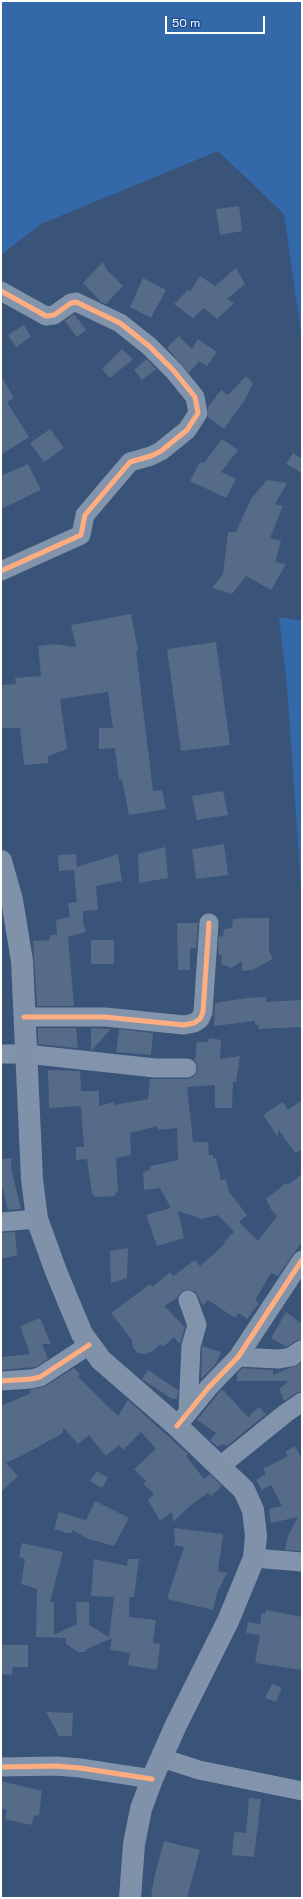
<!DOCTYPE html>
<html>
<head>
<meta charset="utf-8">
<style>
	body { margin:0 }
	#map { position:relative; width:303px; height:1899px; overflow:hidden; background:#395478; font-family:"Space Grotesk",sans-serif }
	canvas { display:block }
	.frame { position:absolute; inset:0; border:2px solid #fff; pointer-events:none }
	.scale { position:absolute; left:165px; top:16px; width:100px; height:18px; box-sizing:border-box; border:2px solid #fff; border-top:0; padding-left:5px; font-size:12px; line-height:14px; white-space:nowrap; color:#fff; -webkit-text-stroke:3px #1e5193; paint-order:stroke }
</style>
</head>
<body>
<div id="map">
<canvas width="303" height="1899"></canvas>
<div class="frame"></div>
<div class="scale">50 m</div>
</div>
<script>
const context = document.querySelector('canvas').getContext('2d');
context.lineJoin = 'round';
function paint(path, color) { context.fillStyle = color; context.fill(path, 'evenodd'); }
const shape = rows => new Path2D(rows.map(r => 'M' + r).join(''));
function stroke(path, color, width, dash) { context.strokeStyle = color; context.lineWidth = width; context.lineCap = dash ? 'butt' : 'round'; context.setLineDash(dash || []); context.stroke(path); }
paint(shape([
	[1,1,302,1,302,341,284,214,218,151,41,224,1,255],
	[279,617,302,621,302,902,287,686]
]), '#3368a9');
paint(shape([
	[239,206,242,231,220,235,216,209],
	[103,262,107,270,123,286,106,304,101,302,83,283],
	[236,268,245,284,227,299,234,303,217,319,204,308,193,318,174,304,188,290,190,292,200,276,215,286],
	[143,278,166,290,151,318,130,307],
	[74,314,86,330,77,337,65,321],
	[24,325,31,337,16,347,8,335],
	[179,336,192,349,198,339,217,352,207,366,199,361,189,373,167,348],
	[122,349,133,359,110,378,102,369],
	[147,359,156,369,142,380,134,370],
	[1,376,14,398,7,402,29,437,1,455],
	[246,376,253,383,244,401,224,429,208,417,208,407,221,390,228,395],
	[50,429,64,448,44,462,30,443],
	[222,439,238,450,221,472,236,479,226,498,190,481,200,462,204,463],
	[293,453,302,459,302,473,286,464],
	[28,464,41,490,1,509,1,476],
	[267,480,287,483,275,504,283,506,270,538,281,541,275,562,286,564,271,590,246,576,232,594,212,588,223,574,228,532,236,532,251,499],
	[131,614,138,651,136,651,153,791,162,790,166,809,129,815,122,779,119,780,115,748,99,749,99,728,113,728,108,692,60,699,67,749,48,756,48,763,24,765,20,728,1,728,1,685,16,684,15,678,41,676,38,646,53,644,76,647,71,625],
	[216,642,230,745,181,751,167,649],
	[223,791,228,815,197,820,192,796],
	[224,844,228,875,196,879,192,849],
	[165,847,168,878,139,883,138,854],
	[76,854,77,867,118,854,122,881,96,886,98,910,83,911,83,923,86,932,68,937,74,1006,37,1006,33,941,50,940,50,935,57,935,56,920,70,917,68,903,77,902,74,870,59,871,58,855],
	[250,918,269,918,269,951,273,959,252,970,242,971,242,961,231,968,221,964,222,955,219,955,218,946,219,936,223,937,224,929,232,928,233,919],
	[177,923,198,923,196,948,190,948,190,970,178,970],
	[91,940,114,940,114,964,91,964],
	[266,997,266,1002,302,1000,302,1027,258,1029,259,1025,255,1025,255,1021,214,1026,215,1003,247,998],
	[38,1028,76,1028,78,1048,38,1044],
	[91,1028,111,1029,92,1050,91,1050],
	[119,1029,153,1033,151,1055,116,1052],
	[209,1038,221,1040,220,1059,240,1056,236,1082,233,1082,232,1108,215,1108,215,1085,187,1087,193,1142,208,1142,209,1155,213,1155,213,1158,216,1158,221,1180,226,1179,229,1192,247,1215,239,1222,258,1241,277,1216,271,1209,266,1199,286,1183,288,1185,302,1174,302,1242,278,1276,271,1273,255,1300,259,1303,247,1319,239,1313,235,1318,208,1300,203,1305,195,1291,185,1290,180,1293,177,1298,164,1306,185,1327,180,1344,174,1337,163,1347,160,1344,153,1351,145,1354,138,1353,133,1348,132,1340,111,1313,150,1284,152,1287,170,1272,173,1276,195,1260,200,1266,225,1244,223,1243,234,1232,218,1215,202,1219,178,1211,184,1238,157,1246,146,1215,171,1208,160,1188,144,1190,143,1172,149,1170,151,1166,178,1160,177,1128,158,1130,157,1126,130,1133,131,1155,116,1158,118,1192,115,1193,115,1196,96,1197,92,1194,87,1159,76,1160,76,1147,84,1147,81,1106,49,1108,48,1070,80,1071,81,1091,99,1091,99,1106,114,1102,114,1105,148,1099,150,1079,187,1079,193,1077,198,1068,195,1061,197,1042,208,1042],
	[302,1100,302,1149,295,1153,278,1129,278,1137,263,1115,283,1102,288,1110],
	[12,1158,11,1168,21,1209,8,1210,1,1181,1,1159],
	[15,1232,17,1255,1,1259,1,1233],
	[128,1248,127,1278,111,1283,110,1251],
	[286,1312,302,1324,302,1339,295,1341,287,1347,271,1338],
	[40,1318,51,1344,42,1344,48,1359,36,1367,1,1370,1,1357,30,1354,20,1326],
	[202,1346,221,1352,216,1364,201,1379],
	[302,1363,302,1391,296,1393,284,1401,279,1389,289,1381,237,1381,237,1374,242,1368,273,1370,273,1375],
	[74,1368,80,1374,78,1377,118,1416,128,1400,130,1402,188,1454,186,1456,204,1479,210,1474,222,1486,211,1496,208,1493,192,1504,173,1522,172,1512,160,1521,148,1500,154,1494,143,1484,146,1481,134,1469,156,1449,141,1432,123,1450,119,1445,106,1456,89,1435,78,1444,63,1427,63,1433,27,1453,6,1463,18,1476,1,1492,1,1406,31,1393,30,1390,46,1386],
	[148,1370,178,1390,177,1399,172,1399,142,1379],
	[222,1389,248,1417,259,1407,266,1414,227,1446,222,1444,218,1447,210,1440,216,1433,197,1420],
	[295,1446,302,1460,302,1551,285,1550,288,1536,298,1517,271,1523,269,1509,282,1506,271,1485,262,1490,256,1480,266,1474,263,1469,288,1456,285,1452],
	[97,1471,108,1478,102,1488,90,1481],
	[95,1501,129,1518,114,1546,89,1539,72,1530,72,1533,67,1533,54,1529,59,1512,86,1520],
	[174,1528,223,1534,218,1571,227,1573,217,1593,213,1610,167,1599,184,1547,174,1545,175,1539],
	[22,1543,63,1552,50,1602,54,1602,54,1635,77,1624,76,1602,89,1602,89,1625,109,1637,114,1597,91,1596,94,1559,127,1566,128,1559,139,1559,134,1597,129,1597,129,1617,156,1620,153,1643,160,1644,157,1670,128,1665,130,1653,110,1650,112,1638,85,1650,85,1652,78,1652,66,1644,66,1638,36,1637,37,1589,21,1584,25,1559,19,1557],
	[266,1610,302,1617,302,1670,255,1663,260,1635,246,1633,248,1622,260,1624,262,1613,265,1614],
	[1,1645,28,1645,28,1667,13,1667,12,1675,1,1674],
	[272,1684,282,1688,276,1702,265,1698],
	[46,1712,73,1713,72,1736,59,1736],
	[1,1781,42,1791,39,1815,34,1816,31,1825,5,1819,7,1810,1,1808],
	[249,1798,261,1799,254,1857,232,1855,234,1832,246,1833],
	[164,1841,200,1850,187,1898,152,1898,152,1895,151,1895,155,1874]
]), '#556b88');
stroke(shape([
	[1,291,46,316,54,315,71,303,76,302,120,323,149,346,174,371,195,397,198,413,187,430,161,451,151,456,130,462,85,515,81,535,1,571],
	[24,1017,105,1017,184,1025,194,1023,200,1019,203,1012,209,923],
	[1,1054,26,1054,155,1068,187,1068],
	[1,1222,37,1219],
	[238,1357,279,1359,291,1357,301,1350],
	[1,1381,31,1379,40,1377,89,1345],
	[188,1412,191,1346,197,1325,188,1300],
	[177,1426,209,1387,238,1357,302,1260],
	[219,1467,286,1413,302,1402],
	[254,1558,302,1562],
	[162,1758,199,1770,302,1791],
	[1,1767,56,1766,80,1768,152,1779]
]), '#8294ab', 19);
stroke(shape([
	[1,861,12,900,22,961,32,1179,37,1219,57,1274,82,1334,101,1360,177,1426,244,1490,253,1510,256,1536,254,1558,228,1621,176,1725,152,1779,141,1809,134,1844,130,1898]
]), '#8092aa', 22);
stroke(shape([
	[1,291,46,316,54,315,71,303,76,302,120,323,149,346,174,371,195,397,198,413,187,430,161,451,151,456,130,462,85,515,81,535,1,571],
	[24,1017,105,1017,184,1025,194,1023,200,1019,203,1012,209,923],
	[1,1381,31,1379,40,1377,89,1345],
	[177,1426,209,1387,238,1357,302,1260],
	[1,1767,56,1766,80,1768,152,1779]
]), '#ffac80', 5);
</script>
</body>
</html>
